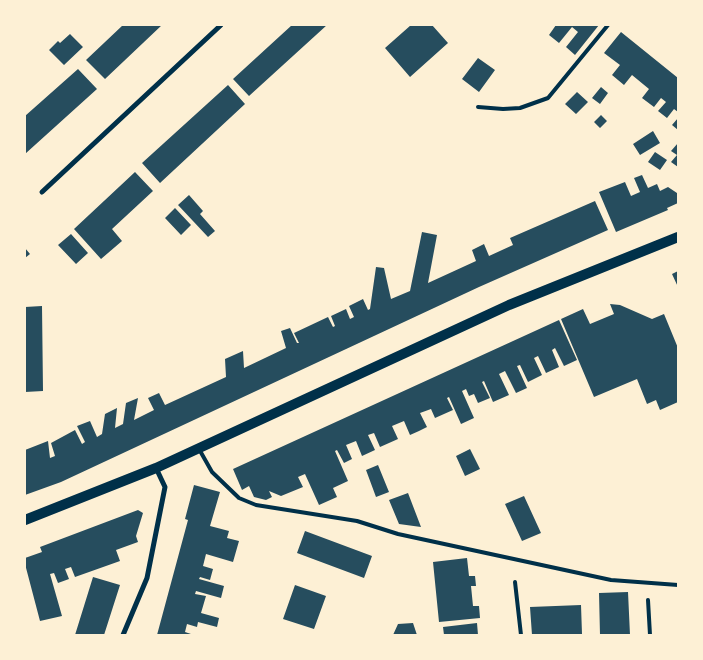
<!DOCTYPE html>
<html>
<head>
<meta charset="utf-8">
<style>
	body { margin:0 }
	#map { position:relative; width:703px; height:660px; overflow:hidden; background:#fdf0d5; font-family:"DejaVu Sans",sans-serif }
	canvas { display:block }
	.frame { position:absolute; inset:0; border:26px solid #fdf0d5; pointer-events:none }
</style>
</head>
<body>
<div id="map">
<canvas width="703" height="660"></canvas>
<div class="frame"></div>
</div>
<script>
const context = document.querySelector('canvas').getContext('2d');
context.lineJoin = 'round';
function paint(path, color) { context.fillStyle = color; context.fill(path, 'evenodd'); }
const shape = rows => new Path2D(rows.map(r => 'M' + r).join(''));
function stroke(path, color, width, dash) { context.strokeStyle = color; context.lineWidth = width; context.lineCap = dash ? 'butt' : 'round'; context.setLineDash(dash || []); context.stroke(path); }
paint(shape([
	[123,25,162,25,105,79,86,60],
	[292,25,327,25,249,96,233,79],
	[411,25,432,25,448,43,410,77,385,48],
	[556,25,599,25,575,55,566,47,578,32,572,27,559,43,549,35],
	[621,32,678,78,678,112,674,109,667,118,658,111,666,102,661,98,654,107,642,98,649,89,632,75,624,85,612,75,620,65,604,53],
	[70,34,83,47,64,65,49,50,58,41,60,43],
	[478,58,495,70,479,92,462,79],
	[78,69,97,89,25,154,25,116],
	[228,85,245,104,160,183,142,163],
	[601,87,608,93,600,104,592,98],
	[577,92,588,102,576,114,565,104],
	[601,115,607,121,600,128,594,122],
	[678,118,678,130,672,125],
	[653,131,660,143,640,155,633,144],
	[678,143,678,167,671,162,677,155,671,151],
	[655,152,667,160,660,170,648,162],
	[135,172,153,191,112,229,122,241,101,259,74,229],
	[642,175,648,188,657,184,660,191,668,187,677,193,678,203,667,208,668,210,616,232,599,192,625,182,631,196,640,192,634,178],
	[189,195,203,211,200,214,215,231,208,237,178,205],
	[595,201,608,230,479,287,61,482,25,495,25,450,48,441,50,458,55,456,51,443,75,430,82,444,85,442,77,426,90,421,97,437,102,434,105,414,117,408,115,428,123,424,126,403,138,398,134,420,154,410,148,398,159,393,165,405,226,377,225,359,243,351,244,368,286,348,281,331,290,328,297,343,299,343,294,333,328,317,333,327,335,326,331,316,346,309,350,319,354,317,349,306,363,299,368,310,370,309,376,267,384,268,391,299,410,291,422,232,437,235,428,283,476,261,472,250,484,244,489,256,513,245,510,238],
	[175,208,191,225,181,235,165,218],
	[71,234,88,253,76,264,58,245],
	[25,248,30,254,25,258],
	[678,271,678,287,672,274],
	[610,304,620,305,652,319,664,314,678,348,678,402,660,410,656,400,647,404,637,379,594,397,561,319,583,309,590,324,614,314],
	[42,306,43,391,25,392,25,307],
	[559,320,577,360,564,366,555,348,552,350,559,367,546,373,538,356,534,358,542,375,528,382,520,365,517,366,527,388,516,393,505,371,499,374,509,395,493,402,484,381,482,382,490,398,478,403,474,394,469,396,466,389,462,391,474,418,461,424,449,397,447,398,453,410,435,418,431,409,420,413,427,427,419,431,410,435,404,421,392,426,398,439,380,447,374,433,368,435,375,450,362,456,356,441,346,445,352,459,344,463,337,450,335,451,348,481,333,488,337,497,319,505,305,474,298,477,303,487,281,496,269,491,272,497,266,500,254,497,249,486,242,490,233,469],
	[470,449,480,469,465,476,456,456],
	[378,465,389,492,376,497,366,470],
	[194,485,220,492,210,526,229,531,227,538,239,541,233,562,206,554,203,566,213,569,210,580,200,577,199,579,224,586,221,598,196,591,195,594,206,596,201,613,219,618,217,627,198,622,197,627,187,624,185,632,194,635,157,635,188,520,185,519],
	[408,493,421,527,399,524,389,500],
	[524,496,541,533,522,541,505,504],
	[138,510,143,513,136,536,138,542,116,550,120,561,75,577,71,567,65,569,69,579,58,583,54,573,50,574,62,616,40,621,25,564,25,558,42,552,40,547],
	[305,531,372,556,364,578,297,553],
	[467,558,469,576,475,576,476,586,471,586,473,606,479,606,480,618,439,622,433,562],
	[93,577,120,585,104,635,75,635],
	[295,585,326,596,314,629,283,619],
	[628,592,630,635,600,635,599,593],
	[581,605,582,634,532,635,530,607],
	[413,623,417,635,393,635,398,624],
	[477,623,478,635,444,635,443,627]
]), '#264d5e');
stroke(shape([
	[478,107,503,109,520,108,548,98,608,25],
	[199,449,212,472,239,498,256,505,357,521,398,534,611,580,678,585],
	[515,582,521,635],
	[648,600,650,635]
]), '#003049', 4);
stroke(shape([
	[42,192,221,25],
	[123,635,147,578,165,487,156,468]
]), '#003049', 5);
stroke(shape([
	[25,520,156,468,509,305,678,237]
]), '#003049', 10);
</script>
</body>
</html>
